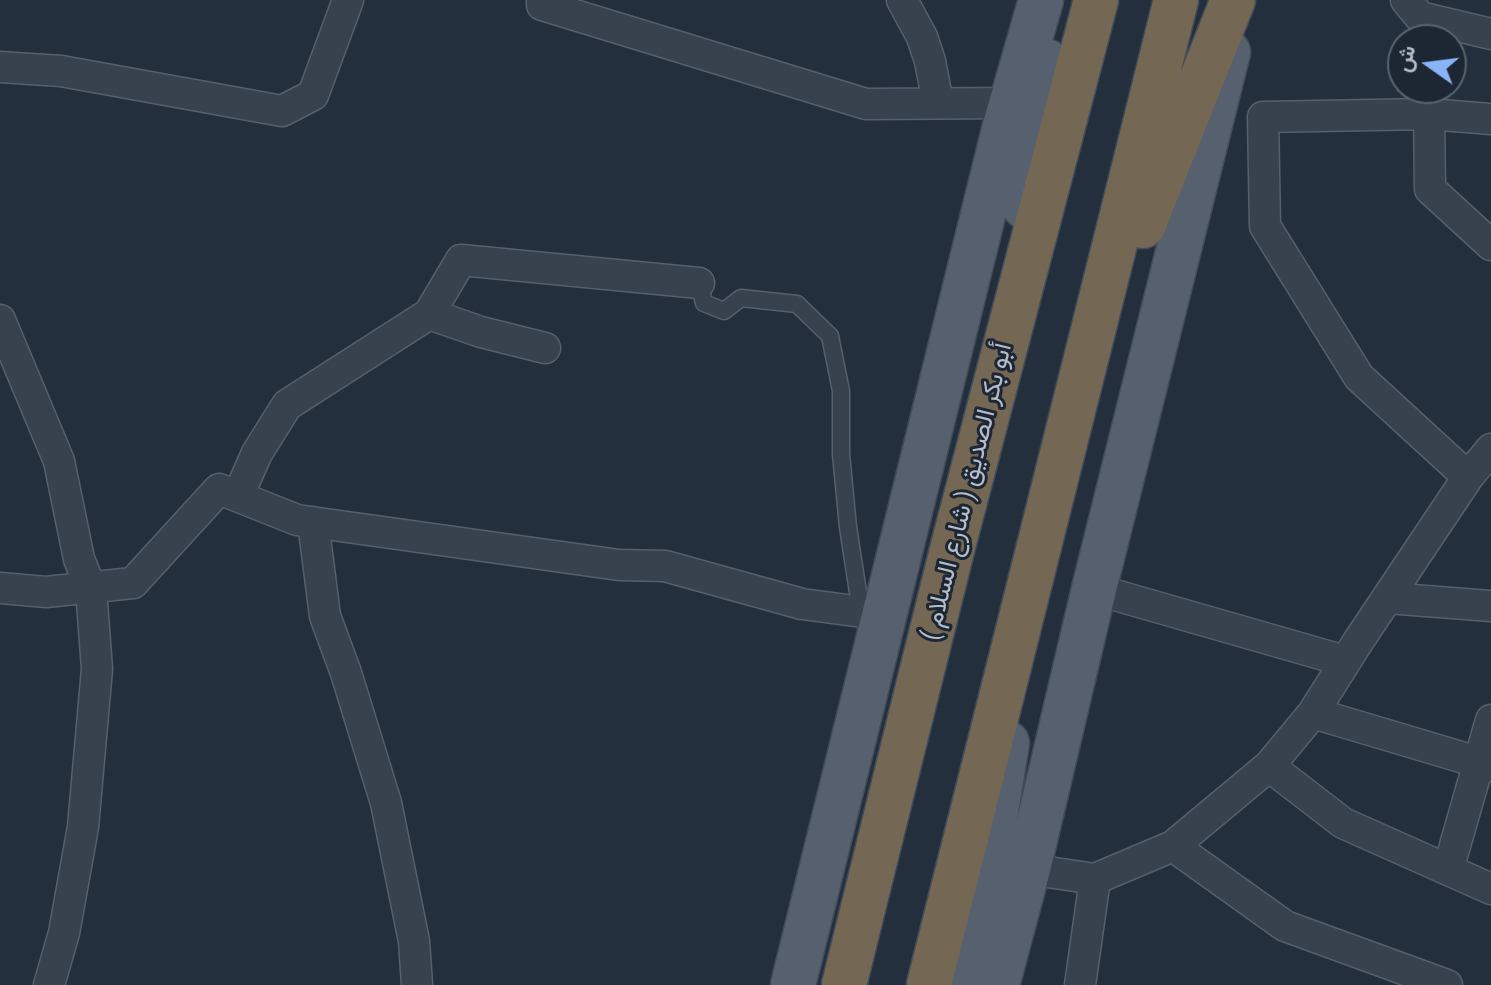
<!DOCTYPE html>
<html>
<head>
<meta charset="utf-8">
<style>
	body { margin:0 }
	#map { position:relative; width:1491px; height:985px; overflow:hidden; background:#242f3e; font-family:"Roboto Condensed",Vazirmatn,sans-serif }
	canvas { display:block }
	.north { position:absolute; left:1387px; top:24px; width:80px; height:80px; box-sizing:border-box; background:#1d2633; border:2px solid #59626f; border-radius:50%; rotate:284deg; font-size:22px; font-weight:700; line-height:32px; text-align:center; color:#b4bcc9 }
	.north::after { content:''; display:block; margin:auto; width:28px; height:36px; background:#8ab4f8; clip-path:polygon(50% 0,100% 100%,50% 72%,0 100%) }
</style>
</head>
<body>
<div id="map">
<canvas width="1491" height="985"></canvas>
<div class="north">ش</div>
</div>
<script>
const context = document.querySelector('canvas').getContext('2d');
context.lineJoin = 'round';
const shape = rows => new Path2D(rows.map(r => 'M' + r).join(''));
function stroke(path, color, width, dash) { context.strokeStyle = color; context.lineWidth = width; context.lineCap = dash ? 'butt' : 'round'; context.setLineDash(dash || []); context.stroke(path); }
function label(font, color, halo, rows, align = 'center') {
  context.font = font + ' "Roboto Condensed",Vazirmatn,sans-serif'; context.lineWidth = 6; context.setLineDash([]); context.textBaseline = 'middle'; context.strokeStyle = halo; context.fillStyle = color; for (const [text, x, y, turn = 0] of rows) {
    context.save(); context.translate(x, y); context.rotate((+turn || 0) * Math.PI / 180); context.textAlign = isNaN(turn) ? turn : align; if (halo) context.strokeText(text, 0, 0); context.fillText(text, 0, 0); context.restore();
  }
}
const lane = shape([
	[699,283,704,303,724,311,741,298,797,304,830,336,841,391,841,454,848,527,861,612]
]);
const street = shape([
	[542,0,542,5,866,104,1011,103],
	[902,0,922,37,930,61,938,103],
	[1406,0,1420,17,1491,34],
	[0,67,61,71,282,111,313,95,348,0],
	[1429,114,1430,189,1491,245],
	[429,314,481,332,545,348],
	[0,320,59,461,79,559,91,589,97,669,83,827,64,933,49,985],
	[1468,477,1359,377,1265,226,1263,117,1429,114,1491,119],
	[238,496,257,453,287,405,429,314,461,260,699,283],
	[313,522,325,616,346,673,386,803,414,941,417,985],
	[0,588,46,592,133,583,219,489,297,520,619,565,665,566,802,604,885,615],
	[1094,589,1345,661],
	[1387,598,1491,606],
	[1313,713,1491,766],
	[1269,766,1343,823,1491,889],
	[1173,846,1285,926,1447,985],
	[1028,869,1095,879,1173,846,1269,766,1313,713,1359,640,1468,477,1491,449],
	[1448,870,1491,720],
	[1080,985,1095,879]
]);
const primary = shape([
	[1025,207,1048,62],
	[793,985,1006,122,1041,0],
	[968,985,1007,743],
	[997,985,1028,869,1094,589,1228,52]
]);
const highway = shape([
	[1143,226,1233,0],
	[844,985,952,550,1096,0],
	[929,985,1176,0]
]);
stroke(lane, '#565f6c', 19);
stroke(street, '#565f6c', 33);
stroke(primary, '#414a57', 47);
stroke(highway, '#434c59', 47);
stroke(lane, '#38414e', 16);
stroke(street, '#38414e', 30);
stroke(primary, '#56606e', 44);
stroke(highway, '#746855', 44);
label('26px', '#b4bcc9', '#1d2633', [
	["( شارع السلام ) أبو بكر الصديق",968,492,-76]
]);
</script>
</body>
</html>
